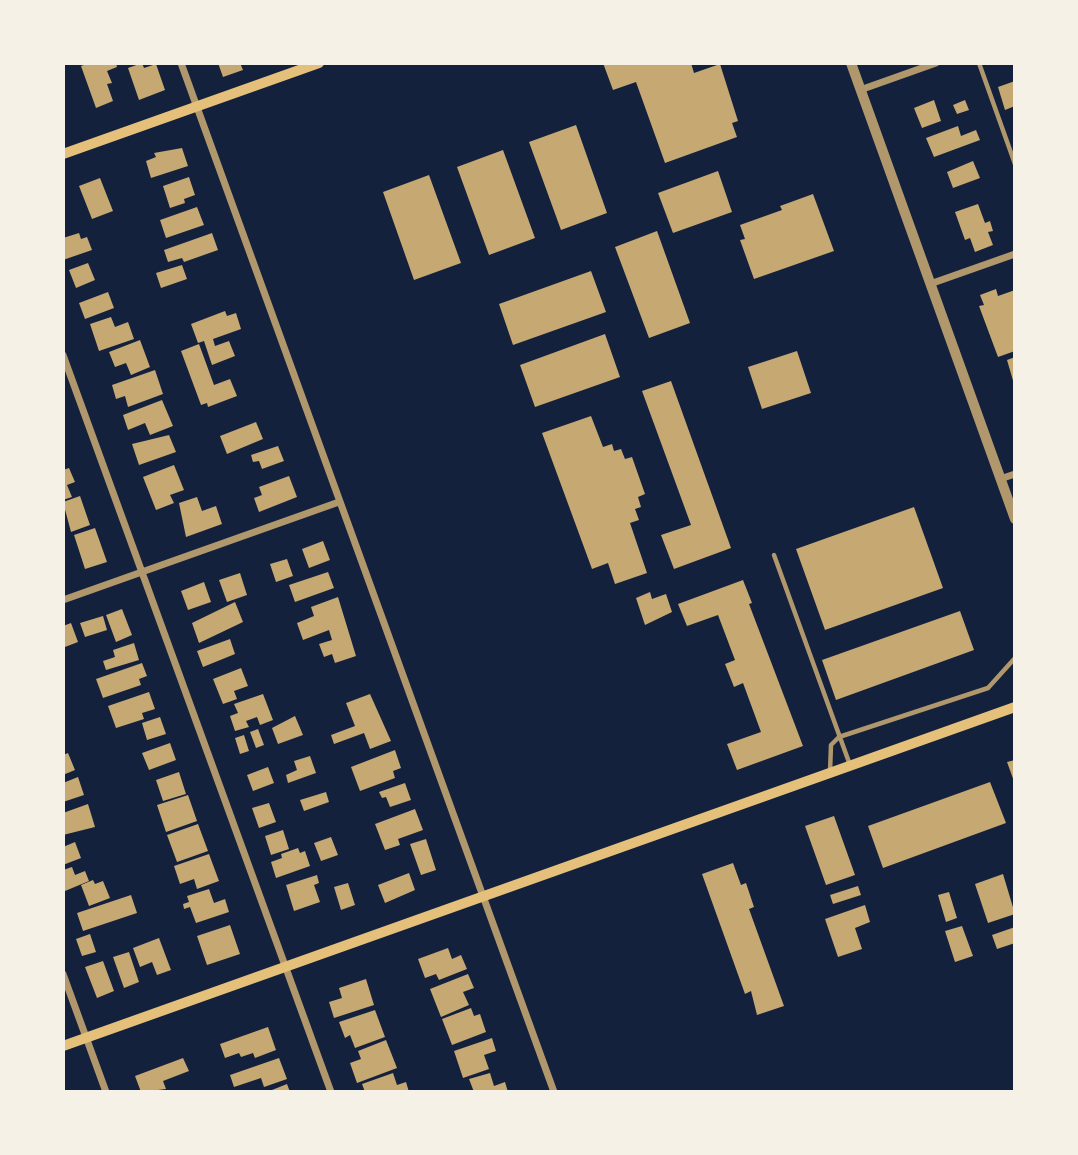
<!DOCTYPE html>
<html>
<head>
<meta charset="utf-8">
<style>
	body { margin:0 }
	#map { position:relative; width:1078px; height:1155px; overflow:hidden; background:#14213d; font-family:Inter,sans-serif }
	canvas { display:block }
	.frame { position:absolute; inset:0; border:65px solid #f6f1e7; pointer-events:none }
</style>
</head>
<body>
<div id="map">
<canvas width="1078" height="1155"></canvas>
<div class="frame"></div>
</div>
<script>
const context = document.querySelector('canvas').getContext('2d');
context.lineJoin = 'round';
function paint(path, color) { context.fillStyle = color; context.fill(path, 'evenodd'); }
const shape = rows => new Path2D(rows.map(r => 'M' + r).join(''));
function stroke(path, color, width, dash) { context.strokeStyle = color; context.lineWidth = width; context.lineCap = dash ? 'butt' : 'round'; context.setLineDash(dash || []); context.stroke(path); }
paint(shape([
	[90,63,116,63,117,67,107,71,112,83,107,84,113,101,96,108,81,66],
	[142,63,144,68,156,64,165,90,139,100,128,68],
	[218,63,240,63,243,70,223,77],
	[603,63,691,63,694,73,720,64,738,121,732,123,737,137,665,163,636,82,613,90],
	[1015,81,1015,106,1005,110,998,87],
	[934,100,941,121,922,128,914,108],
	[965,100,969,110,957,114,953,105],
	[576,125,607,213,561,230,529,142],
	[958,126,961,136,976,130,980,140,934,157,926,138],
	[182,148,188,166,151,178,146,161,156,157,154,153],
	[503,150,535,238,489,255,457,167],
	[973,161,980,178,953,188,947,172],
	[718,171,732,212,673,233,658,193],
	[429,175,461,263,414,280,383,192],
	[189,177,195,195,184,199,185,203,170,208,163,186],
	[100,178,113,211,92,219,79,186],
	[813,194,834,251,754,279,740,240,745,239,740,225,782,210,780,206],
	[978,204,985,223,990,221,993,231,988,232,993,245,975,252,970,238,965,240,955,212],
	[197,207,204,225,166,238,160,220],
	[657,231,690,323,649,338,615,247],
	[79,233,81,239,87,237,92,250,63,260,63,238],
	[212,233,218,250,184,262,182,258,168,262,164,250],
	[88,263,95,280,76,288,69,270],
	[182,265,187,279,161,288,156,273],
	[591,271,606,312,513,345,499,304],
	[996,289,998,296,1015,290,1015,351,998,357,979,306,984,305,980,295],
	[108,292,114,308,85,319,79,303],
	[225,311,227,316,236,313,241,329,213,339,215,346,229,341,235,356,212,365,204,341,198,343,191,324],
	[111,317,115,327,128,322,134,339,99,351,90,324],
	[605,334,620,377,535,407,520,365],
	[140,340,150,367,131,375,126,363,115,367,109,352],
	[199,344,214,385,230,379,237,396,208,407,207,403,201,405,181,351],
	[797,351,811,393,762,409,748,367],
	[1015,357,1015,383,1014,384,1007,360],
	[155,370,163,394,128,407,125,396,116,399,112,385],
	[671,381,731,548,674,569,661,535,691,525,642,391],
	[162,400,173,426,150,435,145,423,128,430,123,415],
	[591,416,603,447,612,444,614,451,621,449,625,459,632,457,645,494,638,497,641,507,635,509,639,520,630,523,647,573,615,584,608,563,592,569,542,433],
	[256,422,263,439,227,454,220,436],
	[169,435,176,452,139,465,132,444],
	[278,446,284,461,262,469,259,461,253,462,251,455],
	[174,465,184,490,170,495,174,503,156,510,143,477],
	[69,468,75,482,67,485,72,497,63,500,63,470],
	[289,476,297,497,259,512,254,498,262,495,259,487],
	[80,496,90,525,71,532,63,502],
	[197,497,202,511,216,506,222,524,186,537,179,503],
	[914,507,943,588,825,630,796,549],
	[95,528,107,562,85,569,74,535],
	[323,541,330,560,309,568,302,549],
	[287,559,293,576,276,582,270,564],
	[328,572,334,588,295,602,289,585],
	[240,573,247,595,227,602,219,580],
	[743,580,752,603,749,604,803,746,737,770,727,744,761,732,743,683,734,687,725,664,735,660,718,615,687,626,678,604],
	[204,582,211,602,188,610,181,591],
	[650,592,652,599,666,594,672,612,645,625,636,598],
	[338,597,356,656,335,663,332,654,324,657,319,644,332,640,329,630,303,640,297,623,314,616,311,607],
	[235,602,243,622,199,643,192,623],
	[122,609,132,635,116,642,106,615],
	[960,611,974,650,836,700,822,660],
	[103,616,107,630,85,637,80,623],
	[71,623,78,642,65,647,63,626],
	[230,639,235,654,203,667,197,651],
	[134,643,139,660,106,670,103,661,115,657,113,650],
	[142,663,147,676,139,679,141,685,103,698,96,679],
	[241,668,248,686,234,691,237,699,223,704,213,679],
	[149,692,155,709,142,713,144,719,116,728,108,706],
	[263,694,273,720,260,725,257,717,246,721,249,727,235,731,230,716,238,713,234,704],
	[370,694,391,741,370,749,364,733,334,744,331,735,355,726,346,703],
	[295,716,303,735,278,744,272,728],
	[160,717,166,734,147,740,142,723],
	[258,729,264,745,256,748,250,732],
	[244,735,249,751,240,754,235,738],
	[170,743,176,760,149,770,142,753],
	[395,750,401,768,393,771,395,778,360,791,351,767],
	[68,753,75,770,63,775,63,755],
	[310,756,316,773,288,783,286,775,297,770,294,761],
	[1015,760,1015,784,1007,762],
	[268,767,274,783,253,791,247,775],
	[179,772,186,794,163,801,156,780],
	[78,777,84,795,63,802,63,783],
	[990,782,1006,823,883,868,868,826],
	[405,783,411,800,390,807,386,797,382,798,379,792],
	[326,792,329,802,304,811,300,800],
	[188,795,197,821,166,832,157,805],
	[269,803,276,822,259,828,252,808],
	[88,804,95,827,63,835,63,813],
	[415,809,423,830,398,839,400,845,385,850,375,824],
	[834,816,855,875,826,885,805,826],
	[198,824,208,851,177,862,167,835],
	[283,830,289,849,271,855,265,836],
	[331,837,338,855,321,861,314,843],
	[426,839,436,870,421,875,410,844],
	[75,842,81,858,63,865,63,847],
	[298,848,300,853,305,851,310,866,276,878,271,862,282,858,281,854],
	[209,854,219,881,197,889,194,879,180,884,174,866],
	[733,863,741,885,746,883,754,907,749,909,784,1006,757,1015,751,991,745,994,702,874],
	[72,867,75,875,85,871,89,881,65,891,63,870],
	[409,873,415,890,385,903,378,885],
	[1003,874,1015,914,988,923,975,884],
	[317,875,319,883,314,885,320,902,294,911,286,885],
	[93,880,95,884,103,881,110,898,89,906,81,885],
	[348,883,355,905,341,910,334,887],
	[858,886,861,895,833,904,830,895],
	[209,889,214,903,225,899,229,912,196,923,190,907,184,909,183,904,189,902,187,896],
	[949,892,957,918,946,922,938,895],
	[131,895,137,913,83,931,77,913],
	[865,905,870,922,855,928,862,949,838,957,825,919],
	[230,925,240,954,207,965,197,936],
	[962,926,973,956,955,962,945,931],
	[1015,927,1015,943,997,949,992,935],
	[90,934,96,952,82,956,76,939],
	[159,938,171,970,157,975,152,962,140,967,133,948],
	[448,948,452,959,461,955,467,969,439,980,436,974,425,978,418,959],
	[129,952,139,982,124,988,113,957],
	[103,961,114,991,97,998,85,967],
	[468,974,474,988,463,992,469,1005,441,1017,430,989],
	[366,979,374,1005,334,1018,329,1002,342,998,339,988],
	[471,1008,474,1016,480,1014,486,1032,452,1045,442,1019],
	[375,1010,385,1037,355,1048,350,1035,345,1038,339,1022],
	[268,1027,276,1050,255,1058,253,1053,241,1057,239,1053,225,1058,220,1044],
	[492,1038,496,1051,484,1055,489,1069,463,1078,454,1051],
	[386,1040,397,1068,357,1083,350,1063,361,1059,358,1051],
	[183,1058,189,1071,163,1081,166,1089,141,1092,135,1076],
	[279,1058,287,1079,264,1087,261,1078,234,1087,230,1075],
	[393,1073,397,1085,406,1082,409,1092,365,1092,362,1084],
	[490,1073,494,1086,505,1082,508,1092,474,1092,469,1079],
	[287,1084,290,1092,267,1092]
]), '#c6a872');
stroke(shape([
	[979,63,1015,164],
	[774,555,850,765],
	[830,772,831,745,839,737,988,688,1015,658]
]), '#b1986c', 4.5);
stroke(shape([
	[181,63,554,1092],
	[860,90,936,63],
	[930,284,1015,254],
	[63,355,331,1092],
	[1000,479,1015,474],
	[63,600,339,502],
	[63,974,106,1092]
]), '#b1986c', 7);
stroke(shape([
	[851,63,1015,519]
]), '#b1986c', 10);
stroke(shape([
	[63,154,319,63],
	[63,1046,1015,707]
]), '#e5c07b', 10);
</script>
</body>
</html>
